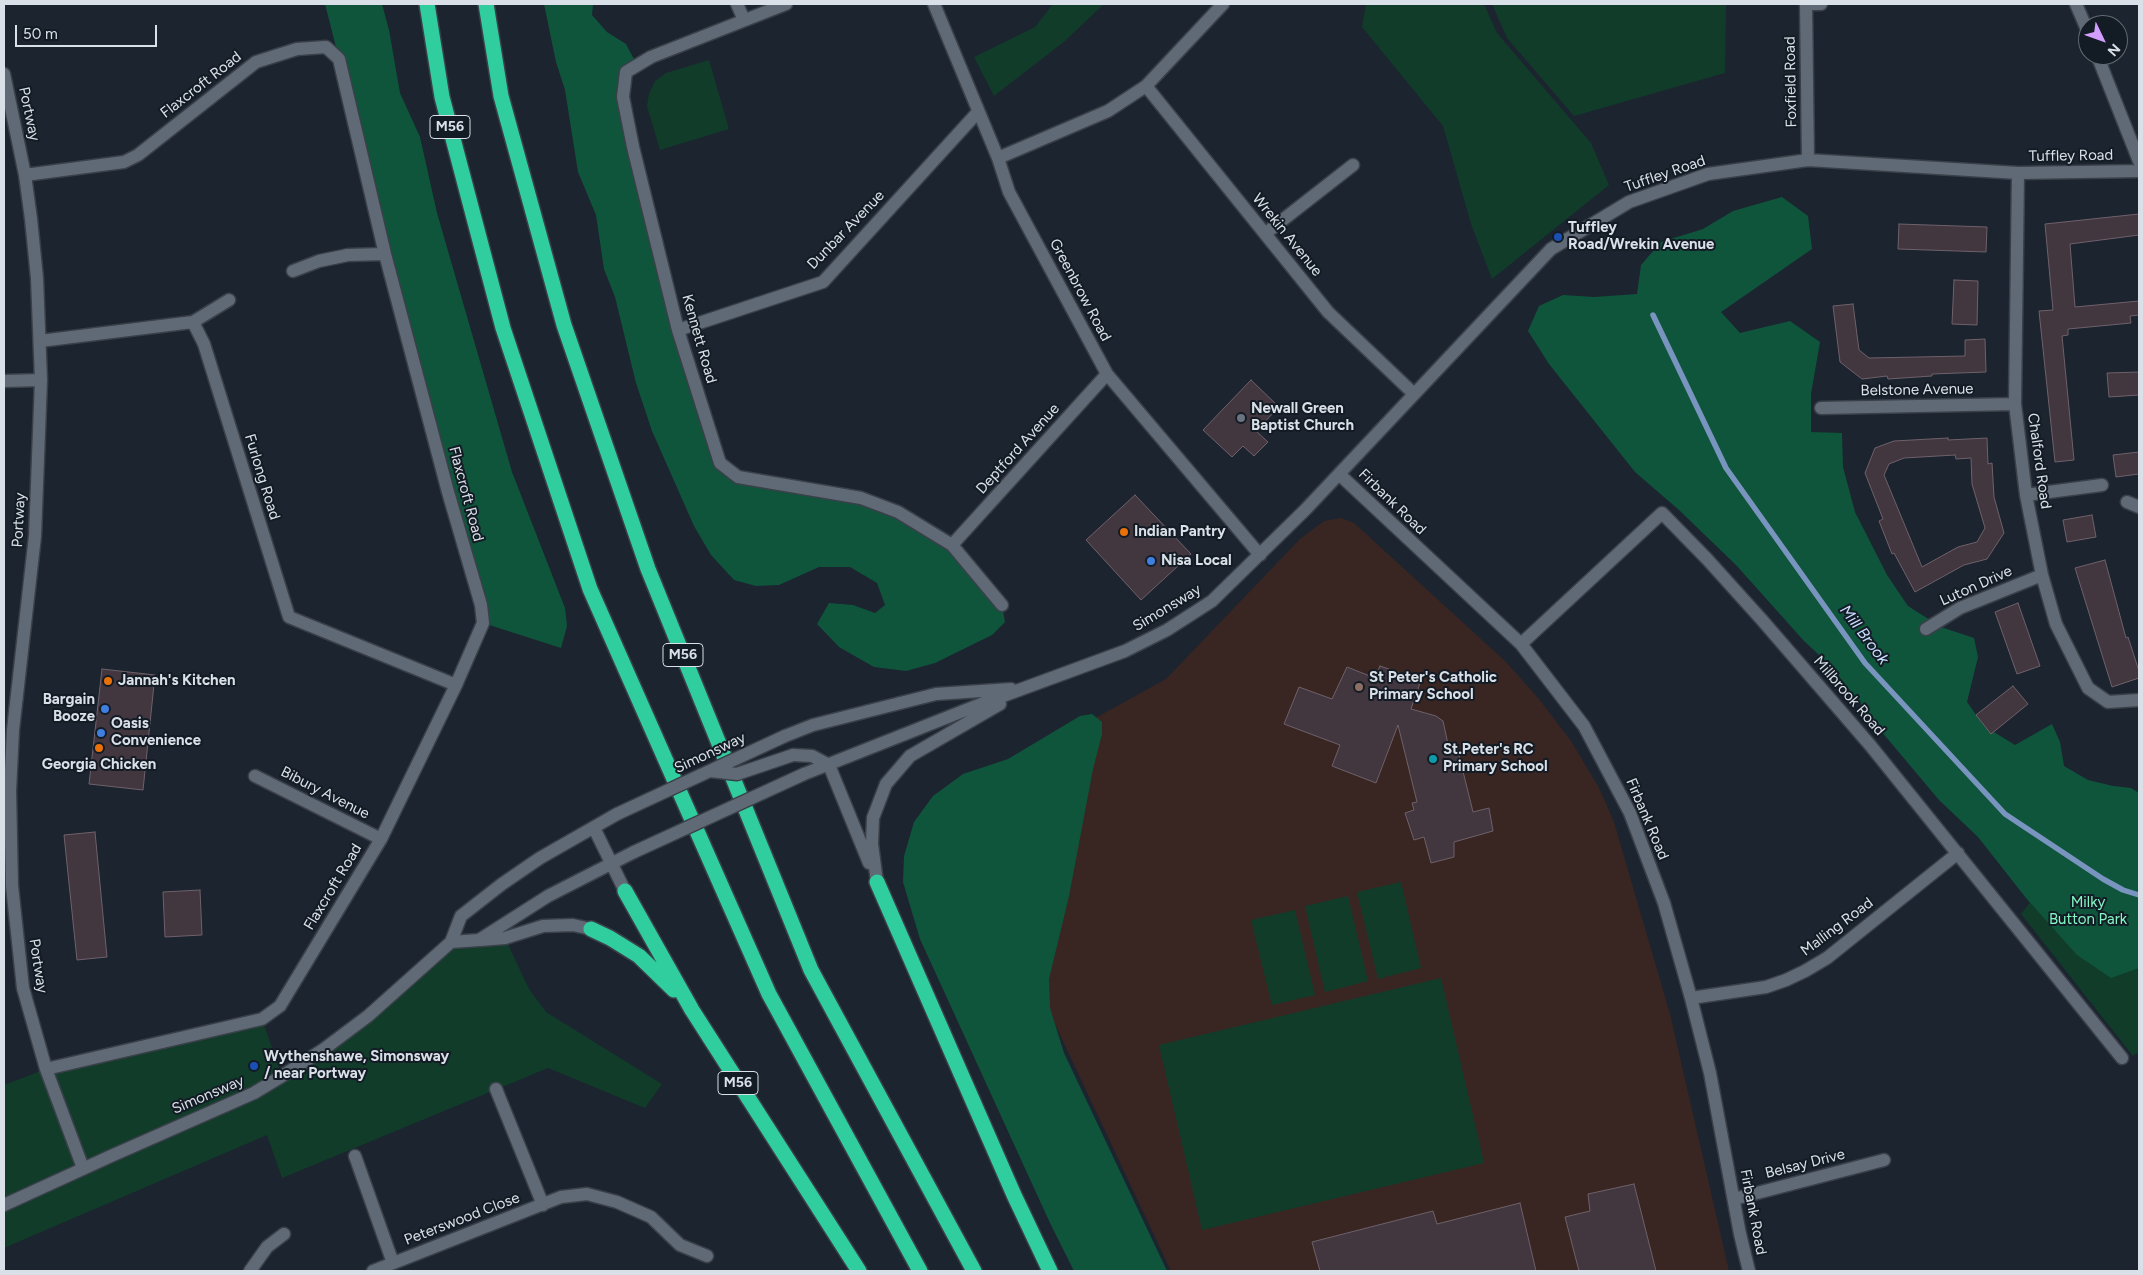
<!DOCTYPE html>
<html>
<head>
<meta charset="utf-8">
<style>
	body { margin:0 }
	#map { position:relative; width:2143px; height:1275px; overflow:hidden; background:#1c242f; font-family:Figtree,sans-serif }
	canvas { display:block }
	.frame { position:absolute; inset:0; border:5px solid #dae0e7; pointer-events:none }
	.north { position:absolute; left:2078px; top:15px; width:50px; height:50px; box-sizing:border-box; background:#131b25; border:1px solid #636a73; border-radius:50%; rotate:132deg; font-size:14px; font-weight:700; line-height:20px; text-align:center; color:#dae0e7 }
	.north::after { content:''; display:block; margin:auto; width:18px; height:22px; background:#d19dfe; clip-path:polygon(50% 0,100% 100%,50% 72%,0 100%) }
	.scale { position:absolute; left:15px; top:25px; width:142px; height:22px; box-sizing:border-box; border:2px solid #dae0e7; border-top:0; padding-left:6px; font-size:15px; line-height:18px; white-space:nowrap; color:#dae0e7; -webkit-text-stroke:4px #131b25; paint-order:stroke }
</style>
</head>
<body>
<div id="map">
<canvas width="2143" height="1275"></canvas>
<div class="frame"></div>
<div class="north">N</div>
<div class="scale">50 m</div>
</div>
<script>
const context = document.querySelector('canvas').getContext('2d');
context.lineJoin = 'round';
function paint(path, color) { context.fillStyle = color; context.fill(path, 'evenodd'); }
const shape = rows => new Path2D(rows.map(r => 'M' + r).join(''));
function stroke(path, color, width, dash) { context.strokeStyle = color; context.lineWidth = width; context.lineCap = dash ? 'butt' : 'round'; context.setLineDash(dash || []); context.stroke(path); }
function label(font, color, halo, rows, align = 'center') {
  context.font = font + ' Figtree,sans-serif'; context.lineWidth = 4; context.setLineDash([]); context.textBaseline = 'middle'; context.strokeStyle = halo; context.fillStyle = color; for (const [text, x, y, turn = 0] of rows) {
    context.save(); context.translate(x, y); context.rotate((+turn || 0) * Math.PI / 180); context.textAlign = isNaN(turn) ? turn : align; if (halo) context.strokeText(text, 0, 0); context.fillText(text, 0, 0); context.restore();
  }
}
paint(shape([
	[1341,518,1354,523,1505,661,1539,699,1571,741,1599,788,1614,822,1670,1014,1729,1271,1171,1271,1038,988,1072,731,1166,679,1300,539,1324,521]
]), '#392622');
paint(shape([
	[1053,4,1104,4,1065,41,994,96,974,57,1035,27],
	[1366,4,1484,4,1497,33,1591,143,1609,185,1492,279,1471,224,1443,126,1362,27],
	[1492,4,1726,4,1725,73,1574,116,1507,38],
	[709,60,729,129,660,150,647,106,649,94,655,81,666,73],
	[2139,813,2139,1055,2137,1053,2133,1056,2021,914,2095,819],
	[1401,882,1421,968,1378,979,1357,892],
	[1348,896,1368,981,1325,992,1305,906],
	[1295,910,1315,995,1272,1005,1251,920],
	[505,938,529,989,546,1012,662,1084,645,1108,548,1068,282,1178,267,1135,4,1248,4,1085,46,1069,262,1019,282,1076,451,942],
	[1441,978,1484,1163,1202,1230,1159,1045]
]), '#113c2a');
paint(shape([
	[325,4,382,4,389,30,400,93,420,137,437,213,512,472,565,608,567,626,561,648,483,623],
	[544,4,593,4,592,15,607,32,626,44,637,65,626,72,623,97,720,463,738,477,861,498,952,545,1002,605,1005,622,992,635,935,663,906,671,874,667,839,647,817,624,829,603,853,605,875,613,885,605,877,583,850,567,819,567,779,585,756,586,734,580,711,555,694,526,652,431,636,383,615,297,604,269,596,215,578,172,565,90,556,62],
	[1782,197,1808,216,1812,249,1721,312,1740,333,1790,321,1820,342,1811,394,1811,432,1842,433,1843,467,1855,512,1887,575,1908,606,1941,627,1974,638,1978,657,1967,702,1984,726,2015,745,2052,724,2060,742,2064,766,2088,780,2113,786,2131,788,2139,793,2139,968,2111,978,2077,955,2026,898,1978,837,1939,800,1881,731,1831,666,1804,641,1736,565,1679,510,1635,472,1549,364,1528,331,1539,306,1563,295,1594,297,1637,294,1641,265,1661,242,1703,229,1733,211],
	[1092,714,1102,722,1102,734,1093,769,1069,896,1049,979,1050,1008,1064,1053,1167,1271,1074,1271,1050,1223,920,939,903,882,904,856,914,822,933,796,963,774,1008,759,1080,716]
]), '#0f553b');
stroke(shape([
	[1653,315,1726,468,1865,663,2005,814,2103,879,2123,890,2139,895]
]), '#7994bf', 5.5);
const building = shape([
	[2139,214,2139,235,2070,244,2075,307,2139,301,2139,315,2130,316,2131,323,2068,329,2068,335,2062,336,2074,460,2055,462,2039,311,2053,310,2045,224,2139,214],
	[1899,224,1987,227,1986,252,1898,249,1899,224],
	[1954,280,1978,281,1977,325,1952,324,1954,280],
	[1853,304,1859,350,1869,358,1965,356,1965,340,1985,339,1986,372,1932,374,1932,376,1888,379,1887,376,1862,379,1840,362,1833,306,1853,304],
	[2139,372,2139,395,2109,397,2107,373,2139,372],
	[1251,380,1279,407,1256,431,1268,442,1254,456,1243,446,1232,457,1203,430,1251,380],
	[1948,438,1948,440,1987,438,1988,464,1992,463,1994,497,2004,533,1987,559,1964,565,1915,592,1894,553,1892,554,1879,521,1883,519,1865,473,1875,448,1894,441,1948,438],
	[1955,455,1956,459,1971,458,1972,484,1985,528,1977,542,1958,547,1922,567,1884,475,1889,464,1904,458,1955,455],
	[2139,452,2139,474,2116,477,2113,455,2139,452],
	[1135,495,1191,554,1141,600,1086,540,1135,495],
	[2092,515,2096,537,2067,542,2063,520,2092,515],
	[2105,560,2126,638,2128,637,2139,671,2139,678,2112,687,2075,568,2105,560],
	[2018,603,2040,666,2017,674,1995,612,2018,603],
	[1380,666,1421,680,1411,709,1436,716,1443,721,1449,749,1457,747,1473,812,1489,808,1493,831,1454,842,1454,857,1431,863,1424,837,1414,840,1405,813,1414,810,1412,803,1417,802,1398,725,1376,783,1332,766,1340,745,1284,724,1299,687,1332,699,1347,667,1375,678,1380,666],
	[102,669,155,675,143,790,89,784,102,669],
	[2013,686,2028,704,1991,734,1976,715,2013,686],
	[95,832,107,957,77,960,64,835,95,832],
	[200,890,202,935,165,937,163,892,200,890],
	[1634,1184,1656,1271,1579,1271,1565,1217,1590,1211,1588,1194,1634,1184],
	[1520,1203,1536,1271,1320,1271,1312,1242,1433,1211,1437,1224,1520,1203]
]);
paint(building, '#42363f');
stroke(building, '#6f616b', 1);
const minor = shape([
	[737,4,744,20],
	[786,4,651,57,626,72,623,97,633,147,678,330,720,463,738,477,861,498,898,512,952,545,1002,605],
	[934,4,998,158,1009,192,1107,374,1260,555],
	[1806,4,1808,160],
	[1806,4,1821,4],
	[2076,4,2088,32],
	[2097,55,2139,161],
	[4,74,25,175,31,219,37,278,41,380,35,536,13,730,10,791,12,886,23,988,46,1069,83,1168],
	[1146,86,1328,312,1414,394],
	[998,158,1108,111,1146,86,1223,4],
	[2018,173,2015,404,2026,495,2042,575,2056,624,2088,688,2108,702,2139,700],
	[25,175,124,162,138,155,256,62,297,49,326,47,339,59,385,254,448,492,481,605,483,623,456,685,381,839,280,1006,262,1019,46,1069],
	[1266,233,1353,165],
	[293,271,319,261,348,255,385,254],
	[193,322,229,300],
	[678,330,823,282,977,113],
	[40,341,193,322,204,344,289,617,456,685],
	[4,381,41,380],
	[1821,408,2015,404],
	[1339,474,1521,644,1584,726,1630,813,1664,903,1691,998,1710,1073,1740,1234,1749,1271],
	[2026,495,2102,485],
	[2127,502,2139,507],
	[952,545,1107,374],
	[1926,629,1960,608,2042,575],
	[1521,644,1662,513,1707,559,1762,620,1870,745,2122,1058],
	[785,736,813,725,936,694,1011,689],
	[793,755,812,756,829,765,869,863],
	[804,774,981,704,1125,651,1167,630,1212,601,1306,509,1551,249,1629,202,1708,174,1808,160,2018,173,2139,171],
	[255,776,381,839],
	[594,828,625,891],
	[877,882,872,844,873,818,886,784,910,756,1000,704],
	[480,940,505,938,543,926,573,925,591,929],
	[451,942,479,940,548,896,634,852],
	[1691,998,1766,987,1786,980,1805,971,1827,958,1958,853],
	[496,1089,543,1205],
	[355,1156,393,1263],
	[1734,1199,1884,1160],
	[4,1205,111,1156,254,1093,282,1076,324,1049,368,1016,451,942,461,916,502,884,540,858,617,814],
	[250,1271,267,1247,284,1234],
	[373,1271,561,1197,587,1194,617,1202,651,1217,680,1245,707,1256]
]);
const highway = shape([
	[427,4,442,97,503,328,590,589,769,994,920,1271],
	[486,4,501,96,564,325,648,569,811,970,974,1271],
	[877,882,1014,1195,1050,1271],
	[625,891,692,1010,859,1271],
	[591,929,610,938,639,956,674,990]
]);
stroke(minor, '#3a4049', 15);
stroke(highway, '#3a4049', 18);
stroke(minor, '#606a76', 12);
stroke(highway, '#30ce9f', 15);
const minorBridge = shape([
	[710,771,737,774,793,755],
	[617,814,785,736],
	[634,852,804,774]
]);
stroke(minorBridge, '#3a4049', 15, []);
stroke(minorBridge, '#606a76', 12);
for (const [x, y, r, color] of [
	[1558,237,5,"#1a4fb4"],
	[1241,418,5,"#6b7280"],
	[1124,532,5,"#e8710a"],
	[1151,561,5,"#3f7fe0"],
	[108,681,5,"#e8710a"],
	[1359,687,5,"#8d6e63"],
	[105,709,5,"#3f7fe0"],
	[101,733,5,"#3f7fe0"],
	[99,748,5,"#e8710a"],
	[1433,759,5,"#0f9aa8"],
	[254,1066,5,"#1a4fb4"]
]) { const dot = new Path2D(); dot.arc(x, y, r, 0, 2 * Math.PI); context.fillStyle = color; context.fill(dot); stroke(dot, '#131b25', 2); }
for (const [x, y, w] of [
	[450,127,40],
	[683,655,40],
	[738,1083,40]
]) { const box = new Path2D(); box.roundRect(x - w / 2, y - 11.5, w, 23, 4); context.fillStyle = '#131b25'; context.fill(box); stroke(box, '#dae0e7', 1); }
label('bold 14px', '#dae0e7', null, [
	["M56",450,127],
	["M56",683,655],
	["M56",738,1083]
]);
label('15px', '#dae0e7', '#131b25', [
	["Foxfield Road",1791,82,-91],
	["Flaxcroft Road",201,85,-38],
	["Portway",29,114,78],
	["Tuffley Road",2071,156,-1],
	["Tuffley Road",1665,174,-19],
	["Dunbar Avenue",846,230,-46],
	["Wrekin Avenue",1287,235,51],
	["Greenbrow Road",1080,290,62],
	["Kennett Road",699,339,74],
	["Belstone Avenue",1917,390,-1],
	["Deptford Avenue",1018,449,-48],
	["Chalford Road",2039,461,82],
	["Furlong Road",262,477,73],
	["Flaxcroft Road",466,494,75],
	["Firbank Road",1392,502,44],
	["Portway",19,520,-87],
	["Luton Drive",1976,586,-24],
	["Simonsway",1167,608,-31],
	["Millbrook Road",1849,696,49],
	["Simonsway",710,753,-25],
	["Bibury Avenue",325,793,27],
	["Firbank Road",1647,819,67],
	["Flaxcroft Road",333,887,-59],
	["Malling Road",1837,927,-37],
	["Portway",38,966,81],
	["Simonsway",208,1095,-23],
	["Belsay Drive",1805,1164,-14],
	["Firbank Road",1753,1212,79],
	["Peterswood Close",462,1219,-21]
]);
label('bold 15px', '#dae0e7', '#131b25', [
	["Tuffley",1568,228],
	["Road/Wrekin Avenue",1568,245],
	["Newall Green",1251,409],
	["Baptist Church",1251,426],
	["Indian Pantry",1134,532],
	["Nisa Local",1161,561],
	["St Peter's Catholic",1369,678],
	["Primary School",1369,695],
	["Jannah's Kitchen",118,681],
	["Bargain",95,700,"right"],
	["Booze",95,717,"right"],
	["Oasis",111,724],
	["Convenience",111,741],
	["St.Peter's RC",1443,750],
	["Primary School",1443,767],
	["Georgia Chicken",99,765,"center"],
	["Wythenshawe, Simonsway",264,1057],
	["/ near Portway",264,1074]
], 'left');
label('15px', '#83f7c3', '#131b25', [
	["Milky",2088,903],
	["Button Park",2088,920]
]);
label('italic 16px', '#c8ddff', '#131b25', [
	["Mill Brook",1864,635,53]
]);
</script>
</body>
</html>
